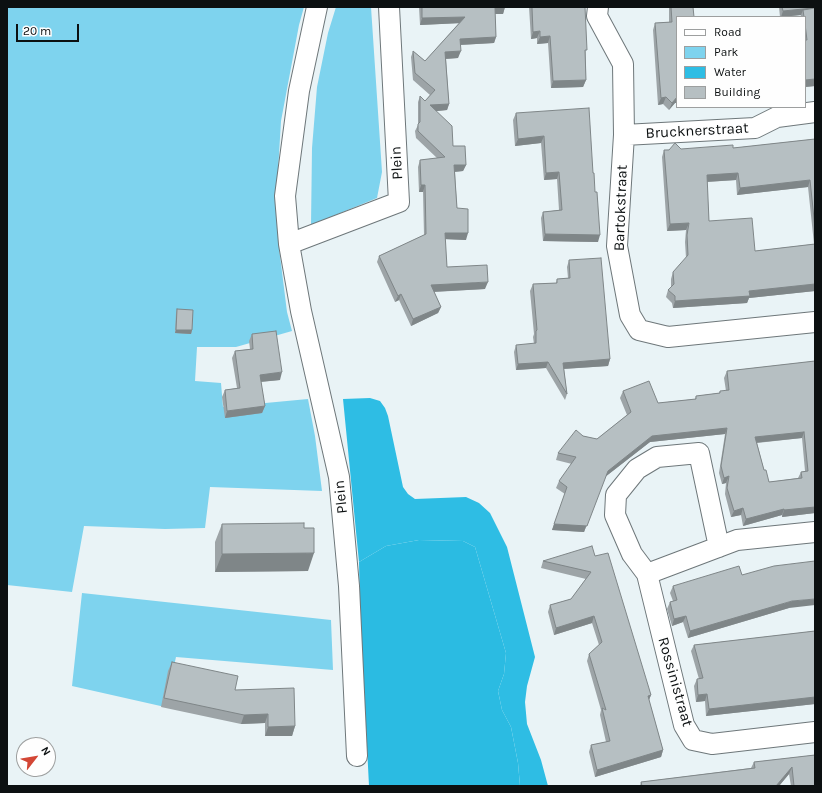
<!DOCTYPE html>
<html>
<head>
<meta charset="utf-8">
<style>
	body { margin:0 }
	#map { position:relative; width:822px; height:793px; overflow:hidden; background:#e9f3f6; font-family:Karla,sans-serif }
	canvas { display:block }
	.frame { position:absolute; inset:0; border:8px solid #0c1011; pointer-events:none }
	.legend { position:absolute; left:676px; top:16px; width:130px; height:92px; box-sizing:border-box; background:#fefefe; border:1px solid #9d9f9f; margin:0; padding:5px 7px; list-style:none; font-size:12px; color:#0c1011 }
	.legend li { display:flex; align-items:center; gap:8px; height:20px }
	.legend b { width:20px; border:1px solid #9d9f9f }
	.north { position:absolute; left:16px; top:737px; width:40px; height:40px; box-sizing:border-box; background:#fefefe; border:1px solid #9d9f9f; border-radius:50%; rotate:59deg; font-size:11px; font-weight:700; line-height:16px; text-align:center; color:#0c1011 }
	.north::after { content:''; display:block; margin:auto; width:14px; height:18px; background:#d34635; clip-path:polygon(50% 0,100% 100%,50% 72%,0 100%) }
	.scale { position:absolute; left:16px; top:24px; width:63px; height:18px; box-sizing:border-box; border:2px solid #0c1011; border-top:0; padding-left:5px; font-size:12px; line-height:14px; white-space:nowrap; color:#0c1011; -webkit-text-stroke:3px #fefefe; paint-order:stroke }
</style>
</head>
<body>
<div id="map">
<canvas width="822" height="793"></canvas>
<div class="frame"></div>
<ul class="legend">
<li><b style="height:5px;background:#fff"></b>Road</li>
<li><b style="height:11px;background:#7ed3ee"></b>Park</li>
<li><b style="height:11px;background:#2ebde4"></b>Water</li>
<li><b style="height:11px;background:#b6bfc2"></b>Building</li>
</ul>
<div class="north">N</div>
<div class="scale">20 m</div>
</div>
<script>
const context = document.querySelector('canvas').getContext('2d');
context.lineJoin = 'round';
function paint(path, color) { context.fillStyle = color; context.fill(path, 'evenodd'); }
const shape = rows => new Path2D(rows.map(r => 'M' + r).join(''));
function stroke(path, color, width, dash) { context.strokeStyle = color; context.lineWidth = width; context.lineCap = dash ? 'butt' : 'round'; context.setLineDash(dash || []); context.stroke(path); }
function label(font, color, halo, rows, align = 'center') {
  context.font = font + ' Karla,sans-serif'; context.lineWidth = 3; context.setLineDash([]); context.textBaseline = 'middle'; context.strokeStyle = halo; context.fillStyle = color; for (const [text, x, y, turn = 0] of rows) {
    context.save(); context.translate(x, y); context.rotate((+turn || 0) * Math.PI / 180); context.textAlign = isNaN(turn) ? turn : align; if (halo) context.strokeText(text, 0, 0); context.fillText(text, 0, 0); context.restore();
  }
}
paint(shape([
	[7,7,304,7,299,25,281,121,277,188,279,248,287,312,292,331,236,347,197,347,195,381,221,383,223,407,308,399,315,436,322,491,210,487,205,528,165,529,84,526,72,592,7,585],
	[336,7,371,7,382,172,377,198,311,225,312,148,317,87,328,33],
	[82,593,331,620,333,670,176,657,165,707,72,686]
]), '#7ed3ee');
paint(shape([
	[419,540,463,541,475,547,506,653,504,674,498,691,502,710,511,727,518,763,520,786,369,786,360,609,359,562,386,546]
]), '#2bbbe2');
paint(shape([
	[370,398,380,401,385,408,388,416,403,487,408,494,415,499,466,497,479,503,490,513,507,547,535,657,527,686,525,702,527,724,541,760,548,786,520,786,518,763,511,727,502,710,498,691,504,674,506,653,475,547,463,541,419,540,386,546,359,562,343,399]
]), '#2ebde4');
const minor = shape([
	[317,7,299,91,285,196,289,244,301,311,339,477,349,586,357,756],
	[598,7,597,16,623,64,624,135,617,246,630,315,639,330,668,337,815,322],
	[624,135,755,128,777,117,815,112],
	[289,244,399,202,389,7],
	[815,532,737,540,647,574,684,725,693,740,712,744,815,732],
	[647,574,632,554,615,515,616,495,637,469,657,457,699,453,719,547]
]);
stroke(minor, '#6e777a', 22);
stroke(minor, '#fff', 20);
paint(shape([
	[419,7,505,7,503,14,495,14,496,37,494,43,460,45,458,58,446,59,449,104,447,110,436,111,453,146,466,165,463,171,455,172,457,208,466,240,445,239,447,267,485,289,434,292,441,307,438,313,411,326,399,300,395,302,377,262,379,256,424,235,423,192,419,192,418,167,420,160,437,158,416,138,415,131,418,125,418,102,420,96,425,101,430,95,413,80,411,57,413,51,425,61,459,23,420,25],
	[529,7,585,7,586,80,583,87,551,88,548,43,537,44,537,38,531,39],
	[669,7,693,7,677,17,677,103,675,103,669,110,663,104,658,105,653,30,655,23,669,22],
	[779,7,813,7,812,9,815,8,815,86,805,87,805,17,800,17,801,15,780,17],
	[516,113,593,173,598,242,543,241,541,218,543,212,559,210,557,179,544,180,541,143,515,146,513,120],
	[815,139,815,291,749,298,747,303,673,308,672,303,666,297,668,290,671,287,671,279,673,272,686,258,685,242,686,230,667,231,662,157,664,150,681,149,733,148],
	[736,180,737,195,808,187,814,244,755,251,709,221,707,182],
	[569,260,610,359,608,366,564,369,567,394,565,400,546,368,516,370,514,352,516,345,534,344,533,337,534,334,530,291,533,284,556,283,557,279,568,278,567,267],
	[177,309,192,330,191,334,175,333,176,313],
	[252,334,280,380,261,382,265,406,262,413,225,418,222,397,225,390,237,388,232,358,235,351,250,349,249,341],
	[815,361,815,513,782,517,782,515,743,526,741,515,731,517,725,494,726,483,722,484,719,473,725,434,650,442,605,477,584,532,552,530,565,494,556,488,559,481,572,464,556,460,558,453,583,436,597,439,627,415,620,398,623,391,658,403,695,399,696,396,719,393,720,391,726,391,724,378,727,371],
	[802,438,805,471,801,472,798,478,769,482,764,470,757,443],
	[222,524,304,528,308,571,215,572,215,542],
	[595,556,651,695,649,700,663,750,661,757,595,777,589,752,591,745,606,742,600,715,601,710,587,661,589,654,599,645,592,623,554,635,548,612,550,605,571,599,586,579,541,568,543,561],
	[742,575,789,608,688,638,683,622,672,626,667,609,670,602,673,601,670,593,673,586],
	[815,631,815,704,706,716,705,701,696,702,694,686,697,679,699,679,691,651,694,645],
	[172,662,235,690,295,726,292,736,265,736,265,723,241,724,161,707,168,671],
	[815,755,815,786,791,786,789,774,779,786,640,786,641,782,751,768,754,762]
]), '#9da4a7');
paint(shape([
	[505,7,503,14,492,14,495,8],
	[813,8,810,14,803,10,801,15,781,17,783,11],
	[465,17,463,23,420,25,422,18],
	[540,31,537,38,531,39,533,32],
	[550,36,548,43,537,44,540,37],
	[496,37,494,43,458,45,460,39],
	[461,51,458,58,443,59,445,52],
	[815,79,815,86,805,87,805,80],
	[586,80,583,87,551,88,553,81],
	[666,97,663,104,658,105,661,98],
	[677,97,677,103,675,103,669,110,672,103],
	[449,104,447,110,428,112,430,105],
	[544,136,541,143,515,146,518,139],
	[454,165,466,165,463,171,452,172],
	[559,172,557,179,544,180,546,173],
	[738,173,736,180,704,182,707,175],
	[810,180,808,187,737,195,740,188],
	[421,185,425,185,423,192,419,192],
	[689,223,686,230,667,231,670,224],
	[445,233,468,233,466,240,443,239],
	[545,234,600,235,598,242,543,241],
	[488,282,485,289,429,292,431,285],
	[815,284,815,291,749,298,747,303,673,308,675,301,749,291],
	[401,294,399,300,395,302,398,296],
	[441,307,438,313,411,326,413,319],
	[176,330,192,330,191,334,175,333],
	[610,359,608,366,561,369,563,363],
	[548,362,546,368,516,370,518,364],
	[282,372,280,380,258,382,260,375],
	[265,406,262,413,225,418,227,411],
	[727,428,725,434,650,442,605,477,584,532,552,530,554,524,608,471,652,436],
	[804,432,802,438,753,443,755,437],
	[729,476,726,483,722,484,724,478],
	[815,507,815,513,782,517,784,510],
	[743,508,741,515,731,517,734,511],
	[784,509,782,515,743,526,746,519],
	[314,553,308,571,215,572,222,554],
	[815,599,815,605,789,608,688,638,690,631,792,601],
	[594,616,592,623,554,635,556,628],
	[686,616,683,622,672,626,674,619],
	[707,694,705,701,696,702,698,695],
	[651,695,648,702,648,696],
	[815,697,815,704,706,716,709,709],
	[268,714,265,723,241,724,244,715],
	[295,726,292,736,265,736,268,727],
	[663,750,661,757,595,777,597,770],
	[792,767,789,774,779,786,776,786]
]), '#7f8688');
const building = shape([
	[422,7,505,7,495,8,496,37,460,39,461,51,445,52,449,104,430,105,452,126,453,146,465,146,466,165,454,165,457,208,468,209,468,233,445,233,447,267,487,265,488,282,431,285,441,307,413,319,401,294,398,296,379,256,426,234,425,185,421,185,420,160,445,157,418,131,418,124,420,122,420,96,425,101,435,90,415,73,413,51,425,61,465,17,422,18,422,7],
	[532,7,585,7,587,50,585,50,586,80,553,81,550,36,540,37,540,31,533,32,532,7],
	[671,7,693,7,694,17,677,17,677,97,672,103,666,97,661,98,655,23,672,22,671,7],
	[782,7,813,7,813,8,783,11,782,7],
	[815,8,815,79,805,80,805,40,807,40,805,24,805,17,804,17,803,10,815,8],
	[589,108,593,173,594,173,595,192,597,192,600,235,545,234,543,212,562,210,559,172,546,173,544,136,518,139,516,113,589,108],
	[815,139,815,228,810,180,740,188,738,173,707,175,709,221,752,218,755,251,815,244,815,284,749,291,750,296,675,301,675,296,668,290,674,284,673,272,688,255,687,235,689,223,670,224,664,150,669,150,675,143,681,149,733,145,733,148,815,139],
	[601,258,610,359,563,363,567,394,548,362,518,364,516,345,536,343,536,331,537,330,533,284,557,283,557,279,570,278,569,260,601,258],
	[177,309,193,310,192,330,176,330,177,309],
	[276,331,282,372,260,375,265,406,227,411,225,390,240,388,235,351,253,349,252,334,276,331],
	[815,361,815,507,784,510,784,509,746,519,743,508,734,511,727,488,729,476,724,478,721,466,727,428,652,436,608,471,587,526,554,524,567,487,559,481,576,457,558,453,576,430,583,436,597,439,631,412,623,391,649,381,658,403,696,399,696,396,720,393,720,391,729,390,727,371,815,361],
	[804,432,808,471,801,472,802,478,769,482,766,470,764,470,755,437,804,432],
	[304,523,304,528,314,528,314,553,222,554,222,524,304,523],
	[592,546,595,556,608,553,651,695,648,696,663,750,597,770,591,745,610,741,602,708,606,710,589,654,602,642,594,616,556,628,550,605,571,599,591,572,543,561,592,546],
	[815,561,815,599,792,601,690,631,686,616,674,619,670,602,677,600,673,586,739,566,742,575,774,566,815,561],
	[815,631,815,697,709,709,707,694,698,695,697,679,703,678,694,645,815,631],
	[172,662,238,676,235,690,294,688,295,726,268,727,268,714,244,715,164,698,172,662],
	[815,755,815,786,794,786,792,767,776,786,642,786,641,782,755,768,754,762,815,755]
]);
paint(building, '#b6bfc2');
stroke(building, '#7f8688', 1);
label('15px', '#0c1011', '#fefefe', [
	["Brucknerstraat",697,131,-3],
	["Plein",397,163,-93],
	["Bartokstraat",621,208,-88],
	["Plein",341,497,-96],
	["Rossinistraat",675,682,74]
]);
</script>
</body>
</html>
